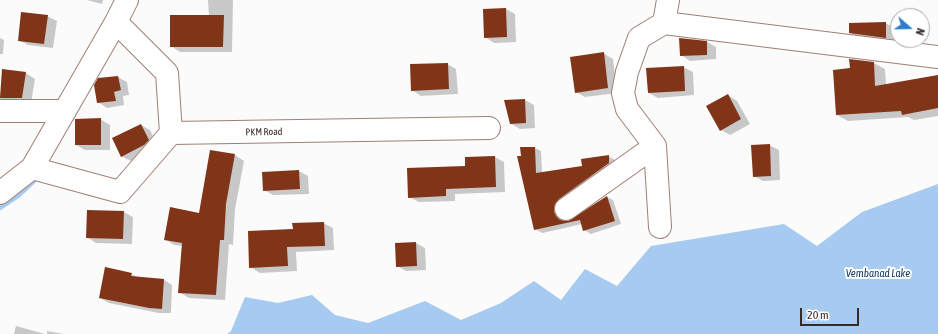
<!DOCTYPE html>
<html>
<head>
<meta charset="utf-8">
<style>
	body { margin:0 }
	#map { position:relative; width:938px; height:334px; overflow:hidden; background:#fbfbfb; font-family:"Asap Condensed",sans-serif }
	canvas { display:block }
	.north { position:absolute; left:890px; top:8px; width:40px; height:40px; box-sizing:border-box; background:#fff; border:1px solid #afaaa8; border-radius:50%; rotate:110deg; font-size:11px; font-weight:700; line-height:16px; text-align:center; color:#382a25 }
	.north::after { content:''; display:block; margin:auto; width:14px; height:18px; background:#2d7dcd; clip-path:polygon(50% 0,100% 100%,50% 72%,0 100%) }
	.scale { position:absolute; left:800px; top:308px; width:59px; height:18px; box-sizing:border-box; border:2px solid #382a25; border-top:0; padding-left:5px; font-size:12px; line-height:14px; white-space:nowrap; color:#382a25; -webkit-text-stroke:3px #fff; paint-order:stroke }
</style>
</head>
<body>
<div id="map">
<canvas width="938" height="334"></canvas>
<div class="north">N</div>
<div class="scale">20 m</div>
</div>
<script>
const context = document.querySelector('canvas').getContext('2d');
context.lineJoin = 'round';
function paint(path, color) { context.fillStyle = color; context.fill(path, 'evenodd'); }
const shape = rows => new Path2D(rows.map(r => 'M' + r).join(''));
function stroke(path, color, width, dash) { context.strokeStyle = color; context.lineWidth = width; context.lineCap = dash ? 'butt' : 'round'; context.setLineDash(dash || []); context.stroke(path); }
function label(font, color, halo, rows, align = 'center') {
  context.font = font + ' "Asap Condensed",sans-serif'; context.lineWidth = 4; context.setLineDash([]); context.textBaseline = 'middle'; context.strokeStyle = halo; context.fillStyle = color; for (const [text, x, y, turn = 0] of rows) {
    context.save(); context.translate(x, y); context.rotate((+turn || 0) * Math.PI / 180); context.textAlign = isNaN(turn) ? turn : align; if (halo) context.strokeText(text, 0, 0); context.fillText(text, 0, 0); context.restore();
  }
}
paint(shape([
	[938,184,938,334,227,334,231,331,245,297,278,303,312,295,335,315,368,323,425,301,461,320,501,303,534,281,561,300,585,269,617,286,651,246,784,224,817,246,862,212]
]), '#a7caf1');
paint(shape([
	[87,0,103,0,102,4],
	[208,0,233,0,232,52,180,52,171,46,209,16],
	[506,9,515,14,516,42,494,43,485,37,484,10],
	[47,16,57,21,53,48,28,45,19,40],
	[885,23,895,28,895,43,859,38,850,33],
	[0,38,4,40,3,54,0,54],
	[707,42,716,47,716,59,690,61,681,55],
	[603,53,613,59,617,93,585,97,576,92],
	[874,63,885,69,886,85,938,76,938,116,914,120,908,117,848,121,837,115,851,69],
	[447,64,456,69,458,94,421,96,412,90],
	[683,67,693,72,694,95,658,98,649,93],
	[3,71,26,73,35,79,31,103,8,104,0,99],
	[118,77,127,82,129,95,123,96,124,105,107,108,98,102,99,79],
	[728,95,737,101,750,124,730,135,721,130],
	[525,100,534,105,535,128,520,129,510,123],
	[100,119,110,125,110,150,85,150,76,145],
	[141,125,150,130,157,145,153,150,131,161,121,156],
	[769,145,779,150,780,180,763,181,754,176],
	[535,148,541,151,542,173,583,166,608,156,615,160,616,167,560,215,562,221,568,222,607,197,613,200,621,224,591,234,584,230,582,224,542,233,535,229,522,157],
	[235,155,244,161,235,209,233,245,229,244,225,300,189,298,179,292,183,246,174,245,165,239,200,214],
	[495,157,504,162,505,192,455,194,455,201,419,202,409,197,466,167,466,158],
	[299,171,308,176,309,194,273,195,264,190],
	[124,212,133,217,132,244,96,243,87,237],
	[323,223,333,228,334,250,296,252,297,271,260,273,250,267,294,230],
	[416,243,425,248,426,270,406,271,397,266],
	[131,274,139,278,163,279,172,285,171,313,159,313,109,303,100,298],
	[16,326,45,334,14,334],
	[47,331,64,334,47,334]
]), '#0003');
stroke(shape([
	[0,207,18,195,36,178]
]), '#a7caf1', 6);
paint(shape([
	[506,8,507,37,484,38,483,9],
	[21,12,48,15,44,44,18,41],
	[170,15,224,15,223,47,170,47],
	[886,22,886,38,849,33,849,23],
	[679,38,707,41,707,55,680,56],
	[604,52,608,88,575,93,570,57],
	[849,59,874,62,875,86,938,75,938,108,902,115,901,111,836,115,833,70,850,68],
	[448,63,449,89,411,91,410,64],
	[684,66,685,91,648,93,646,68],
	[2,69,26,72,22,98,0,98],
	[118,76,121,90,114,92,116,101,97,103,94,85,98,78],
	[728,94,741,119,720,131,706,106],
	[525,99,526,123,510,124,504,100],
	[101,118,101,145,75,145,75,119],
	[141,124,149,140,144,145,121,157,112,138],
	[770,144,771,176,753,177,751,145],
	[520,147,535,147,536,173,582,166,581,159,609,155,609,163,559,199,555,204,554,211,556,216,560,220,568,221,607,196,615,221,583,231,580,220,534,230,517,156,521,156],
	[210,150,235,154,226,204,224,240,220,240,216,295,178,293,182,243,164,240,170,207,199,213],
	[495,156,496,187,446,189,446,196,408,198,407,168,465,166,465,157],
	[299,170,300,189,263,191,262,172],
	[87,210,124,211,123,239,86,238],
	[324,222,325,246,287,247,288,266,249,268,248,231,293,229,292,223],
	[416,242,417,266,396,267,395,243],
	[105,267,132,273,131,276,164,279,162,309,149,308,99,298]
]), '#803518');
const minor = shape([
	[116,22,167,73,171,133,489,128],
	[664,23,938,57],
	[0,111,65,111],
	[32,168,120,192,171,133],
	[0,193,32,168,116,22,127,0],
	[566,209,655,146],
	[660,227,655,146,627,109,623,93,627,72,639,38,664,23,668,0]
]);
stroke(minor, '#9f7f73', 24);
stroke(minor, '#fff', 22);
label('10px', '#382a25', '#fff', [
	["PKM Road",264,132,-1]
]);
label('italic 11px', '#0b365e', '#fff', [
	["Vembanad Lake",878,274]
]);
</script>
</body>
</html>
